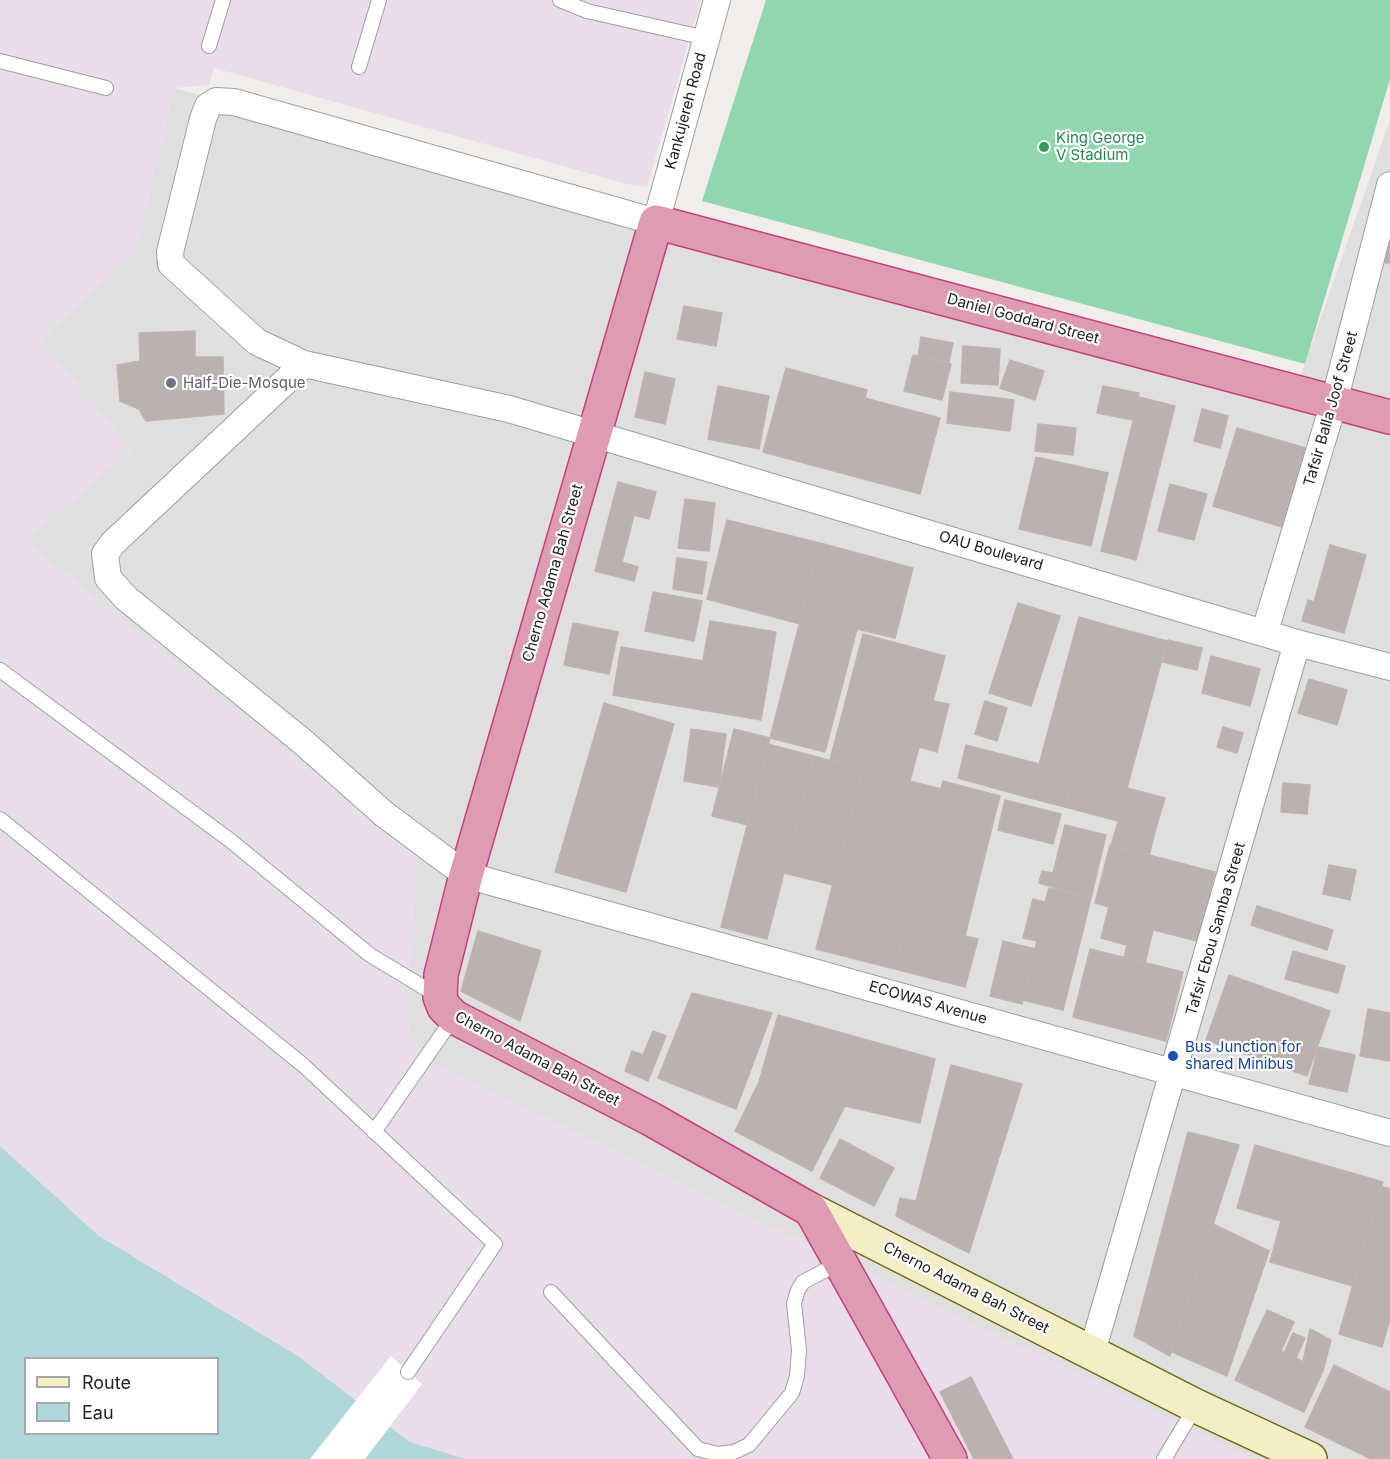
<!DOCTYPE html>
<html>
<head>
<meta charset="utf-8">
<style>
	body { margin:0 }
	#map { position:relative; width:1390px; height:1459px; overflow:hidden; background:#f1edea; font-family:Inter,sans-serif }
	canvas { display:block }
	.legend { position:absolute; left:24px; top:1357px; width:195px; height:78px; box-sizing:border-box; background:#fff; border:2px solid #a7a7a7; margin:0; padding:8px 10px; list-style:none; font-size:18px; color:#222 }
	.legend li { display:flex; align-items:center; gap:12px; height:30px }
	.legend b { width:30px; border:2px solid #a7a7a7 }
</style>
</head>
<body>
<div id="map">
<canvas width="1390" height="1459"></canvas>
<ul class="legend">
<li><b style="height:8px;background:#f3eec5"></b>Route</li>
<li><b style="height:16px;background:#b0d7d9"></b>Eau</li>
</ul>
</div>
<script>
const context = document.querySelector('canvas').getContext('2d');
context.lineJoin = 'round';
function paint(path, color) { context.fillStyle = color; context.fill(path, 'evenodd'); }
const shape = rows => new Path2D(rows.map(r => 'M' + r).join(''));
function stroke(path, color, width, dash) { context.strokeStyle = color; context.lineWidth = width; context.lineCap = dash ? 'butt' : 'round'; context.setLineDash(dash || []); context.stroke(path); }
function label(font, color, halo, rows, align = 'center') {
  context.font = font + ' Inter,sans-serif'; context.lineWidth = 4.5; context.setLineDash([]); context.textBaseline = 'middle'; context.strokeStyle = halo; context.fillStyle = color; for (const [text, x, y, turn = 0] of rows) {
    context.save(); context.translate(x, y); context.rotate((+turn || 0) * Math.PI / 180); context.textAlign = isNaN(turn) ? turn : align; if (halo) context.strokeText(text, 0, 0); context.fillText(text, 0, 0); context.restore();
  }
}
paint(shape([
	[175,88,1289,409,1390,120,1390,1459,1254,1459,435,1065,413,1040,407,1017,408,987,363,812,25,541,131,450,40,339,134,254]
]), '#e0dfdf');
paint(shape([
	[0,0,701,0,647,187,627,184,214,68,209,85,175,88,134,254,40,339,131,450,26,542,418,854,407,1017,413,1040,435,1064,1254,1459,466,1459,410,1442,298,1356,99,1236,0,1146]
]), '#e9dde9');
paint(shape([
	[766,0,1390,0,1390,79,1305,364,702,201]
]), '#92d6b0');
paint(shape([
	[0,1146,99,1236,298,1356,410,1442,466,1459,0,1459],
	[26,1358,218,1358,218,1434,26,1434]
]), '#b0d7d9');
paint(shape([
	[391,1356,422,1384,365,1459,310,1459]
]), '#fff');
const building = shape([
	[1385,238,1390,240,1390,264,1377,260,1385,238],
	[684,306,722,313,716,346,677,339,684,306],
	[195,331,195,357,223,357,224,414,146,421,139,409,120,401,117,365,140,361,139,333,195,331],
	[921,337,953,343,949,362,918,356,921,337],
	[963,346,1000,349,998,385,961,383,963,346],
	[913,355,951,364,942,400,904,391,913,355],
	[1010,360,1044,371,1035,400,1000,388,1010,360],
	[786,368,867,390,845,474,763,452,786,368],
	[645,372,675,379,665,424,635,417,645,372],
	[718,386,769,396,759,449,708,439,718,386],
	[1103,386,1139,393,1133,420,1097,413,1103,386],
	[950,392,1014,400,1010,431,947,423,950,392],
	[1139,397,1175,406,1136,560,1101,551,1139,397],
	[865,398,940,418,920,494,845,474,865,398],
	[1202,409,1228,416,1220,448,1194,441,1202,409],
	[1038,424,1076,428,1073,455,1035,451,1038,424],
	[1237,428,1316,451,1292,530,1213,506,1237,428],
	[1036,457,1108,473,1091,546,1019,529,1036,457],
	[618,482,656,492,649,519,634,515,622,562,638,567,634,581,595,571,618,482],
	[1170,484,1207,494,1194,540,1158,531,1170,484],
	[685,499,715,503,709,551,678,548,685,499],
	[727,520,820,543,800,624,707,599,727,520],
	[820,543,913,568,895,638,857,629,825,752,770,738,820,543],
	[1330,545,1366,555,1344,633,1302,621,1308,600,1314,602,1330,545],
	[677,558,707,562,702,594,673,589,677,558],
	[653,592,702,601,694,641,645,631,653,592],
	[1018,603,1060,616,1031,706,989,693,1018,603],
	[1079,617,1114,627,1065,807,1030,798,1079,617],
	[710,621,776,632,761,720,613,695,621,647,703,661,710,621],
	[573,623,618,632,609,674,564,665,573,623],
	[1114,627,1167,641,1118,821,1065,807,1114,627],
	[863,634,945,656,933,701,949,704,937,752,919,747,910,781,830,760,863,634],
	[1168,640,1202,648,1197,670,1162,662,1168,640],
	[1211,656,1260,669,1250,706,1202,693,1211,656],
	[1309,679,1347,690,1337,725,1298,713,1309,679],
	[985,701,1007,708,997,741,975,734,985,701],
	[604,703,674,724,626,892,555,872,604,703],
	[1223,727,1243,733,1237,753,1217,747,1223,727],
	[691,729,726,734,719,787,684,781,691,729],
	[734,729,770,738,748,825,712,816,734,729],
	[768,744,814,756,767,939,721,927,768,744],
	[966,745,1039,764,1030,798,958,778,966,745],
	[813,756,863,769,833,885,784,873,813,756],
	[863,769,941,789,895,969,816,949,863,769],
	[943,781,1000,796,994,819,937,805,943,781],
	[1283,783,1310,785,1307,814,1281,812,1283,783],
	[1127,788,1165,798,1156,828,1119,818,1127,788],
	[1005,800,1061,814,1053,844,998,830,1005,800],
	[937,805,994,819,965,936,978,939,965,987,895,969,937,805],
	[1119,818,1156,828,1149,856,1111,846,1119,818],
	[1065,825,1106,835,1091,898,1039,883,1042,871,1053,873,1065,825],
	[1110,845,1215,872,1197,941,1106,918,1109,907,1095,903,1110,845],
	[1329,865,1356,870,1350,900,1323,894,1329,865],
	[1049,888,1091,898,1081,939,1026,926,1033,899,1045,902,1049,888],
	[1257,906,1333,930,1327,950,1251,925,1257,906],
	[1106,918,1153,930,1145,963,1124,958,1127,945,1101,938,1106,918],
	[1026,926,1081,939,1063,1010,1023,1000,1037,941,1023,938,1026,926],
	[478,931,541,951,520,1021,461,991,478,931],
	[1003,941,1035,949,1022,1004,990,996,1003,941],
	[1090,949,1183,972,1166,1041,1073,1017,1090,949],
	[1293,951,1345,966,1338,993,1285,979,1293,951],
	[1229,975,1330,1011,1307,1076,1206,1040,1229,975],
	[692,993,772,1013,736,1109,658,1078,692,993],
	[1368,1009,1390,1013,1390,1061,1360,1056,1368,1009],
	[778,1015,935,1059,920,1123,845,1106,812,1171,735,1131,759,1082,778,1015],
	[653,1031,666,1036,648,1081,625,1071,632,1051,643,1055,653,1031],
	[1318,1047,1355,1055,1347,1092,1309,1084,1318,1047],
	[951,1065,1022,1084,969,1253,896,1216,900,1198,916,1201,951,1065],
	[1188,1132,1239,1145,1170,1356,1134,1336,1188,1132],
	[840,1139,894,1168,874,1206,820,1178,840,1139],
	[1255,1145,1383,1182,1353,1286,1270,1262,1281,1221,1237,1208,1255,1145],
	[1381,1186,1390,1189,1390,1319,1382,1347,1339,1334,1381,1186],
	[1213,1224,1269,1251,1227,1376,1172,1352,1213,1224],
	[1267,1310,1294,1322,1281,1351,1284,1353,1293,1333,1305,1338,1296,1358,1303,1362,1310,1329,1331,1340,1323,1371,1304,1412,1235,1380,1267,1310],
	[1334,1365,1390,1392,1390,1459,1371,1459,1305,1427,1334,1365],
	[971,1377,1013,1459,974,1459,940,1392,971,1377]
]);
paint(building, '#bab2b0');
stroke(building, '#c1b3ae', 1.5);
const lane = shape([
	[560,0,587,11,706,38],
	[209,46,223,0],
	[0,61,106,88],
	[359,67,379,0],
	[0,670,231,841,370,955,438,996],
	[0,819,303,1065,495,1244,408,1372],
	[374,1132,454,1017],
	[551,1292,698,1449,718,1454,734,1452,749,1445,792,1393,797,1376,799,1350,794,1303,798,1290,803,1282,841,1262],
	[1164,1459,1196,1406]
]);
const street = shape([
	[717,0,656,222,234,102,216,101,208,106,203,119,170,252,171,264,257,342,304,364,509,409,1297,643,1390,667],
	[304,364,113,543,105,554,108,578,126,598,303,742,384,814,466,875,1390,1133],
	[1265,631,1334,402,1390,185],
	[1092,1352,1297,643]
]);
const secondary = shape([
	[811,1210,1196,1406,1310,1459]
]);
const highway = shape([
	[950,1459,811,1210,651,1119,454,1017,444,1007,440,997,441,975,466,875,656,222,1390,417]
]);
stroke(lane, '#9f9f9f', 16);
stroke(street, '#9f9f9f', 28);
stroke(secondary, '#6f6913', 36);
stroke(highway, '#c73e85', 36);
stroke(lane, '#fff', 14);
stroke(street, '#fff', 26);
stroke(secondary, '#f3eec5', 33);
stroke(highway, '#de9cb3', 33);
for (const [x, y, r, color] of [
	[1044,147,6,"#2e9e5b"],
	[171,383,6,"#6b7280"],
	[1173,1056,6,"#1a4fb4"]
]) { const dot = new Path2D(); dot.arc(x, y, r, 0, 2 * Math.PI); context.fillStyle = color; context.fill(dot); stroke(dot, '#fff', 2); }
label('15px', '#222', '#fff', [
	["Kankujereh Road",686,111,-75],
	["Daniel Goddard Street",1023,319,15],
	["Tafsir Balla Joof Street",1331,409,-74],
	["OAU Boulevard",991,551,16],
	["Cherno Adama Bah Street",553,573,-74],
	["Tafsir Ebou Samba Street",1216,929,-74],
	["ECOWAS Avenue",928,1003,16],
	["Cherno Adama Bah Street",537,1059,28],
	["Cherno Adama Bah Street",966,1288,27]
]);
label('15px', '#27864d', '#fff', [
	["King George",1056,138],
	["V Stadium",1056,155]
], 'left');
label('15px', '#5b616d', '#fff', [
	["Half-Die-Mosque",183,383]
], 'left');
label('15px', '#164399', '#fff', [
	["Bus Junction for",1185,1047],
	["shared Minibus",1185,1064]
], 'left');
</script>
</body>
</html>
